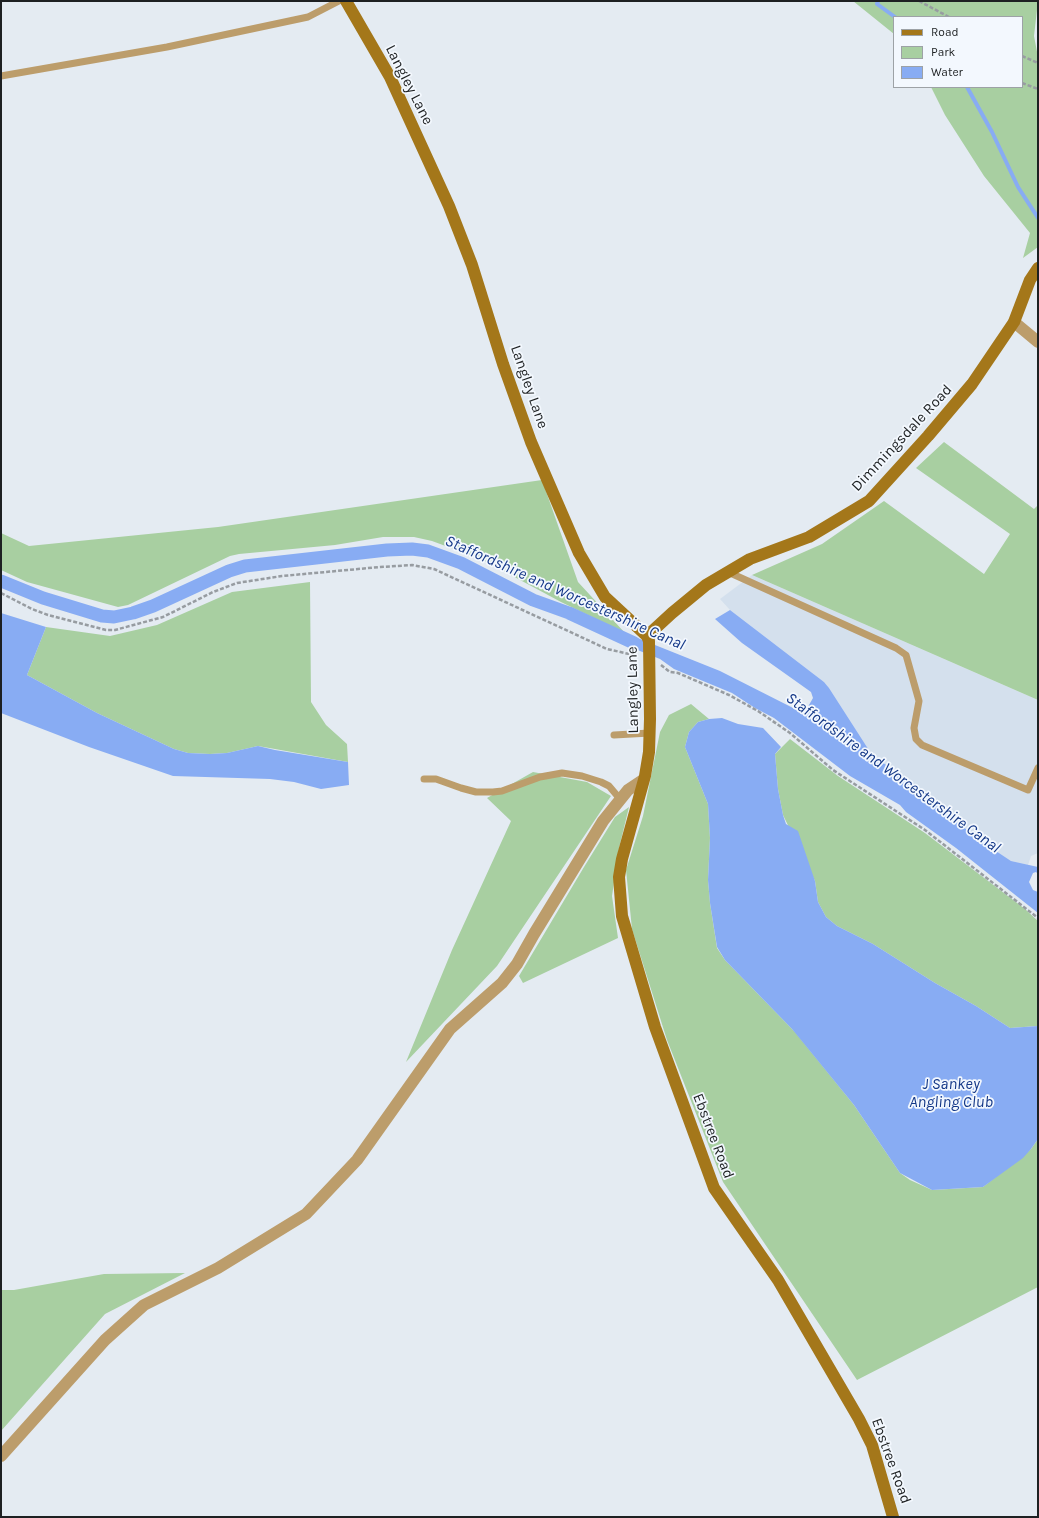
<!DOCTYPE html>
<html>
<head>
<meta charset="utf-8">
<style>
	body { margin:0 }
	#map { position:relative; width:1039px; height:1518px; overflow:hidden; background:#e4ebf2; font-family:Karla,sans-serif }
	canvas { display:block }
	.frame { position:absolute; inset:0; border:2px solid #1d2022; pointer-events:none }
	.legend { position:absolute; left:893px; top:16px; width:130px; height:72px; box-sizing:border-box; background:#f3f8fe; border:1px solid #9da2a6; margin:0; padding:5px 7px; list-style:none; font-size:12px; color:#1d2022 }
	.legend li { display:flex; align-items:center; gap:8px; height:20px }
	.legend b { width:20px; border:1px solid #9da2a6 }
</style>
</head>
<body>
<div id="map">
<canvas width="1039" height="1518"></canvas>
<div class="frame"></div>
<ul class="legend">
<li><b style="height:5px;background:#a4771a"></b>Road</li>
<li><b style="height:11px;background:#a8cfa1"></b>Park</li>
<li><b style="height:11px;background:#88acf3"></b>Water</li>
</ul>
</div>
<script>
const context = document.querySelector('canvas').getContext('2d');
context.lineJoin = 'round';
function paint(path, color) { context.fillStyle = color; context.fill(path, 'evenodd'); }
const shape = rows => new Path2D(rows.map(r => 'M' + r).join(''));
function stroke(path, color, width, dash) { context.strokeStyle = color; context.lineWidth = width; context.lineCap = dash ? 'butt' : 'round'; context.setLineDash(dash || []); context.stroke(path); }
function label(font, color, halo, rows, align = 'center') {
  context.font = font + ' Karla,sans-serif'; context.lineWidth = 3.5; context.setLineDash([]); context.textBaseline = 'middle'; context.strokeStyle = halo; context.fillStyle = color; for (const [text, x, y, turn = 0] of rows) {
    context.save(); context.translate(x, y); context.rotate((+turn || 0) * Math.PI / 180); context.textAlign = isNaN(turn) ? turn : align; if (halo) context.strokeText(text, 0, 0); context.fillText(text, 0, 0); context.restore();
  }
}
paint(shape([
	[752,575,1038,700,1038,853,1031,856,1028,865,1011,861,984,843,940,809,915,785,892,768,874,758,829,688,824,682,730,610,720,599]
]), '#d4e0ed');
paint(shape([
	[853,1,1038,1,1034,36,1038,57,1038,247,1023,258,1030,233,984,176,945,115,931,87,1022,87,1022,17,894,17,894,34],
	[944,442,1034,509,1038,505,1038,700,752,575,822,544,884,501,984,574,1010,534,916,468],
	[542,480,578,582,625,633,561,602,481,559,432,541,414,537,383,537,335,545,239,554,230,556,128,605,118,607,27,582,1,570,1,533,29,546,218,527],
	[310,582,311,702,326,725,347,744,348,762,258,746,227,753,210,754,188,753,174,749,97,713,27,675,46,627,110,636,157,625,232,592],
	[691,704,709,719,698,722,689,732,685,747,708,804,710,838,708,880,710,903,717,948,725,960,795,1032,854,1105,900,1173,910,1180,932,1190,983,1187,1031,1149,1038,1139,1038,1287,857,1380,723,1182,667,1040,632,929,626,870,643,816,660,732,669,715],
	[790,739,838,776,925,833,1025,909,1038,921,1038,1026,1010,1028,976,1006,935,983,873,944,837,926,826,917,818,902,815,881,783,815,778,789,775,754],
	[533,772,587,782,611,796,497,966,406,1062,452,950,511,821,487,798],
	[629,807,619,848,612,896,618,938,523,983,519,976,584,867,615,817],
	[185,1273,105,1314,1,1431,1,1290,14,1290,104,1274]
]), '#a8cfa1');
paint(shape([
	[730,610,824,682,829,688,874,758,892,768,915,785,940,809,984,843,1011,861,1038,867,1038,874,1036,872,1033,873,1029,882,1033,890,1038,892,1038,913,956,848,906,812,900,805,850,776,774,718,755,708,732,693,674,669,660,659,630,647,608,625,625,633,720,671,799,711,805,712,813,698,811,692,742,643,715,619],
	[1,613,46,627,27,675,97,713,174,749,188,753,210,754,227,753,258,746,275,750,348,762,349,785,321,789,294,782,270,779,173,776,89,747,1,713],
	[722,718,738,724,763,728,781,747,775,754,778,789,783,815,786,824,798,831,815,881,818,902,826,917,837,926,873,944,935,983,976,1006,1010,1028,1038,1026,1038,1139,1031,1149,1023,1158,983,1187,932,1190,900,1173,854,1105,792,1029,725,960,717,947,710,903,708,880,710,838,708,804,685,747,689,732,698,722,709,719]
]), '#88acf3');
stroke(shape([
	[878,1,877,4,895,17],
	[967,87,992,132,1018,187,1038,218]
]), '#88acf3', 4);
stroke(shape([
	[1,581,43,598,102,616,114,617,133,613,153,606,229,571,245,566,387,550,412,549,428,551,461,563,533,600,569,613,634,643]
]), '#88acf3', 13);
stroke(shape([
	[919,1,949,17],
	[1022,56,1038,63],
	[1022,83,1038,89],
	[1,593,32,609,48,615,106,630,115,630,163,617,213,592,237,583,282,576,380,567,412,565,434,569,607,649,638,656],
	[661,665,670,672,678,673,729,695,758,711,790,733,833,770,925,830,1038,918]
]), '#979ca1', 2.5, [4, 2]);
stroke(shape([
	[1,76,167,47,308,17,339,1],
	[728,572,896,648,906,655,919,701,914,728,916,739,922,745,1028,790,1038,768],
	[614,735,650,733],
	[424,779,436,779,461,788,476,792,493,792,502,791,540,777,562,773,582,776,601,782,609,786,620,799]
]), '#bc9d6b', 7);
stroke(shape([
	[1014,322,1038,342],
	[1,1456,105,1340,144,1305,218,1268,306,1214,357,1160,450,1029,502,983,517,964,534,934,603,821,628,790,643,780]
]), '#bc9d6b', 12);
stroke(shape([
	[346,1,390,77,449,206,472,265,503,364,531,442,579,553,605,597,647,636,649,641,650,719,649,752,645,776,622,859,619,877,622,916,655,1027,714,1188,778,1280,859,1419,872,1445,893,1517],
	[647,636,672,613,706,585,750,559,809,537,869,501,928,436,972,384,1014,322,1030,280,1038,268]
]), '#a4771a', 12);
label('15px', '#1d2022', '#f3f8fe', [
	["Langley Lane",409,85,63],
	["Langley Lane",529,387,71],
	["Dimmingsdale Road",902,438,-47],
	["Langley Lane",633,690,-91],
	["Ebstree Road",713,1136,69],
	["Ebstree Road",891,1461,70]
]);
label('italic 16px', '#143888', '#f3f8fe', [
	["Staffordshire and Worcestershire Canal",565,593,24],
	["Staffordshire and Worcestershire Canal",893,773,36],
	["J Sankey",951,1084],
	["Angling Club",951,1102]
]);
</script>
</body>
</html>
